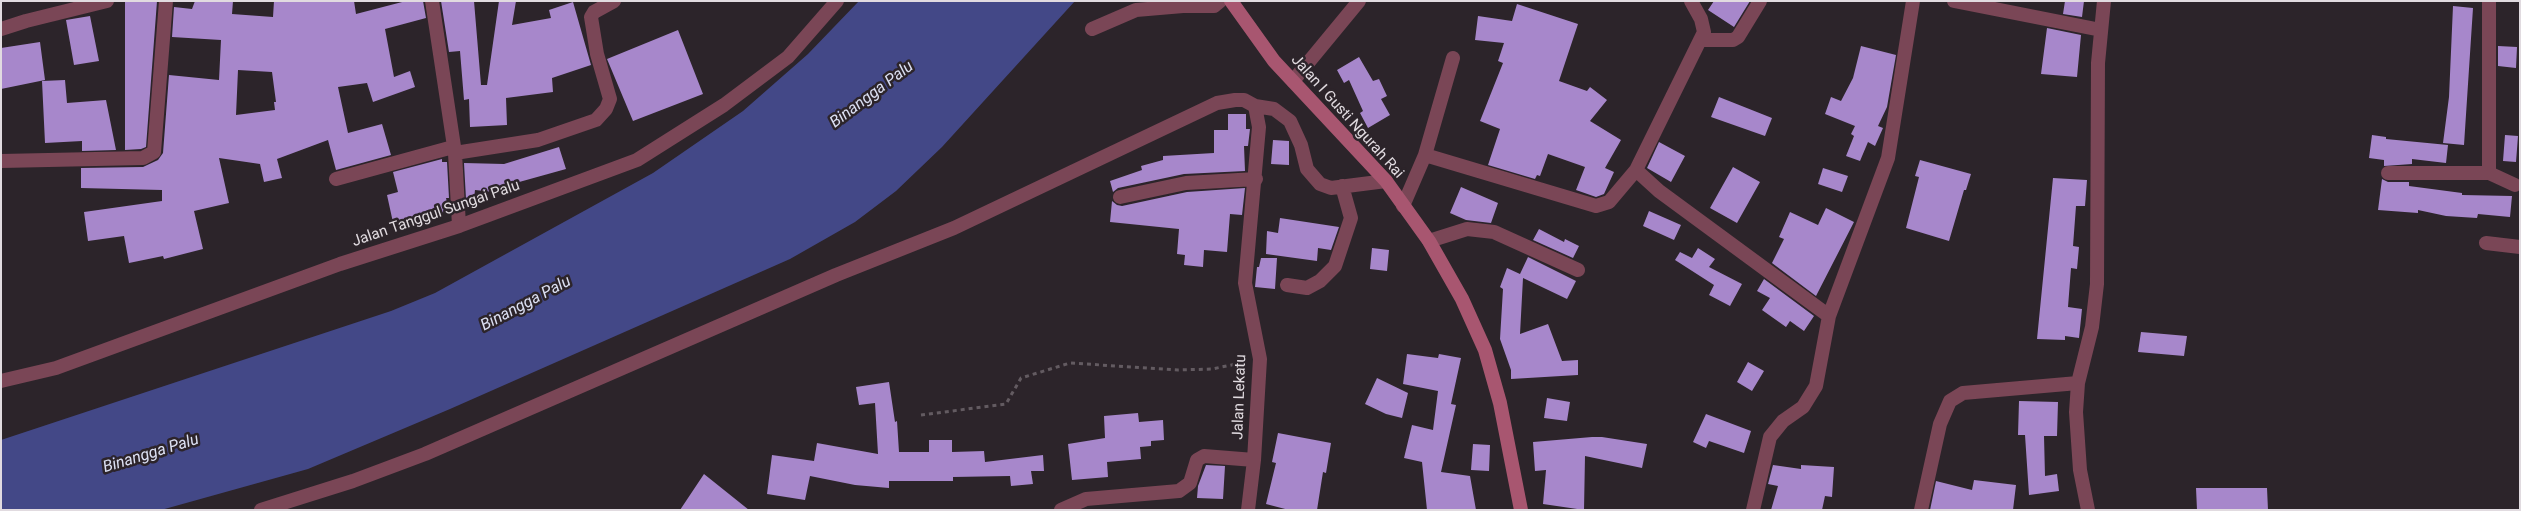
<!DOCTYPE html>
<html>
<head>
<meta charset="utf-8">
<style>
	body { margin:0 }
	#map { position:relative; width:2521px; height:511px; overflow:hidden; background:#2c242a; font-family:Roboto,sans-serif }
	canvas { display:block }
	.frame { position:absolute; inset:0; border:2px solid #e1dbe0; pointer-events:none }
</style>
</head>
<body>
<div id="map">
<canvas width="2521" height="511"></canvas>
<div class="frame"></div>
</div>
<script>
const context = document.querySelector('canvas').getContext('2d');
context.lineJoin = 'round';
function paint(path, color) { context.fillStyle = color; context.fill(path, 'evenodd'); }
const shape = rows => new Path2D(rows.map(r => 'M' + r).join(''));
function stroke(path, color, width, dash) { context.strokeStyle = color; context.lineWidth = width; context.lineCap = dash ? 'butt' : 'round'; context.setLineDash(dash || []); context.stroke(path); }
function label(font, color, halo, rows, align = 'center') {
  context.font = font + ' Roboto,sans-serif'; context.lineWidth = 5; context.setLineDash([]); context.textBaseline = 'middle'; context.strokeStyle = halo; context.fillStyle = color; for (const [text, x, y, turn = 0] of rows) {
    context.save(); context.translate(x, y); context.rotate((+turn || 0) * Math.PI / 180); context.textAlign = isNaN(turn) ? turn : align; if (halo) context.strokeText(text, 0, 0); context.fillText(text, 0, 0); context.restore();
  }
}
paint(shape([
	[859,1,1075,1,942,147,896,191,855,222,790,259,450,409,308,469,161,510,1,510,1,440,391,311,435,293,653,173,743,111,808,54]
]), '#434887');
paint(shape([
	[125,1,157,1,146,147,141,149,125,150],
	[195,1,233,1,232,14,273,17,274,1,354,1,356,14,406,1,423,1,426,18,385,29,394,77,410,71,415,87,373,102,367,83,338,87,348,133,382,124,391,155,336,170,328,140,277,159,282,178,264,182,260,164,219,158,229,203,194,211,203,249,164,259,163,256,129,263,124,236,88,241,84,212,162,201,162,190,81,188,81,168,143,167,158,160,163,153,169,75,219,80,221,40,172,37,174,7,192,9],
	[238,70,272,72,276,102,274,102,275,110,236,115],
	[441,1,474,1,481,85,487,85,499,1,516,1,512,25,551,18,549,10,573,2,591,65,552,78,553,92,506,98,507,125,470,127,469,99,464,100,460,51,449,52],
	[1714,1,1750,1,1734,27,1708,10],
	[2065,1,2084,1,2082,17,2063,14],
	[1517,4,1578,24,1559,81,1587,91,1590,87,1607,100,1590,121,1621,140,1605,168,1614,172,1604,194,1596,197,1576,190,1585,167,1548,154,1540,176,1537,175,1535,179,1488,165,1500,129,1480,121,1503,63,1498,61,1504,43,1475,40,1478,16,1512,21],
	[2453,6,2473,8,2464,145,2443,143,2449,97],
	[90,16,99,61,74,65,66,20],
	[2047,28,2081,35,2077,77,2041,74],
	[678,30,703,94,633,121,607,59],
	[40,42,45,80,1,89,1,48],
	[1861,46,1896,55,1887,107,1878,126,1883,128,1875,146,1868,142,1860,161,1846,156,1854,136,1851,134,1855,126,1825,114,1831,97,1841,101,1853,78],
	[2498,46,2517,47,2516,68,2498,66],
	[1359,57,1373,81,1379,79,1387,96,1381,99,1390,115,1368,128,1360,113,1363,111,1349,80,1344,83,1337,70],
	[65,80,67,103,106,100,116,150,82,151,82,141,45,143,42,81],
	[1719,97,1772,118,1765,136,1711,117],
	[1228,114,1246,114,1246,129,1250,129,1248,146,1244,146,1245,171,1184,174,1118,188,1113,192,1110,181,1142,170,1141,166,1163,160,1163,156,1214,153,1214,130,1228,130],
	[2372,135,2386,137,2386,139,2448,145,2446,163,2412,159,2412,164,2384,166,2384,160,2369,158],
	[2505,135,2518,136,2516,162,2503,161],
	[1273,140,1289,141,1289,165,1271,164],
	[1659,142,1685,156,1671,182,1647,168],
	[559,147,566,169,494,189,494,192,475,190,474,200,466,199,464,163,504,164],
	[442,159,442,162,447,162,449,198,446,198,449,211,416,218,416,221,394,227,387,195,398,192,393,172],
	[1920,160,1971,174,1966,190,1964,190,1949,241,1906,228,1919,177,1915,176],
	[1733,167,1760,182,1737,223,1710,208],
	[1823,168,1848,176,1842,192,1818,184],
	[2053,178,2087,180,2085,206,2076,206,2073,246,2079,247,2077,269,2071,268,2068,307,2082,309,2079,338,2065,336,2065,340,2037,339],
	[2382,179,2388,182,2409,182,2409,186,2462,193,2462,195,2512,196,2510,217,2478,214,2477,218,2446,216,2418,210,2418,213,2378,210],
	[1461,187,1498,203,1491,223,1466,220,1450,213],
	[1245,188,1242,215,1230,214,1227,252,1204,250,1203,267,1184,265,1185,255,1177,254,1179,229,1110,222,1112,201,1117,205,1122,206,1187,192],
	[1826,208,1854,222,1816,296,1772,263,1784,239,1779,237,1790,212,1818,225],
	[1649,211,1681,225,1674,240,1643,226],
	[1280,218,1339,227,1331,250,1318,248,1317,261,1266,254,1267,231,1278,233],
	[1539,229,1564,242,1565,239,1579,246,1573,258,1533,240],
	[1372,248,1389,250,1387,271,1370,269],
	[1698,248,1715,259,1709,267,1742,284,1730,306,1709,295,1714,285,1675,260,1680,252,1692,258],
	[1528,257,1576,281,1567,299,1523,278,1520,334,1548,324,1562,361,1578,360,1578,375,1511,379,1511,370,1500,339,1503,289,1500,287,1507,268,1520,274],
	[1261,258,1277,258,1275,289,1255,287,1257,267,1259,267],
	[1764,279,1814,316,1804,331,1790,321,1786,327,1762,310,1770,298,1757,291],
	[2141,332,2187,336,2184,356,2138,352],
	[1407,354,1438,358,1439,354,1461,358,1451,404,1456,405,1441,472,1470,476,1476,510,1427,510,1422,462,1404,458,1412,425,1433,430,1438,391,1403,384],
	[1748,362,1764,371,1752,391,1737,382],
	[1377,378,1408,393,1402,418,1386,414,1365,404],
	[889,382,895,422,897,421,899,452,929,452,929,440,952,440,952,452,984,451,985,462,1043,455,1044,471,1031,471,1033,484,1011,486,1010,476,953,477,953,481,889,481,889,488,855,485,810,476,805,500,767,494,772,455,814,461,817,443,878,454,875,403,859,405,856,387],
	[1547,398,1570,402,1567,421,1544,418],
	[2019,401,2058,402,2057,436,2044,436,2045,476,2057,474,2059,491,2029,495,2025,435,2018,435],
	[1138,413,1139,422,1163,420,1164,440,1151,441,1151,446,1140,447,1141,459,1107,462,1108,477,1072,480,1068,444,1105,438,1104,416],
	[1706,414,1751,431,1744,453,1709,441,1706,448,1693,442],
	[1278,433,1331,443,1326,473,1323,472,1317,510,1289,510,1266,504,1276,463,1272,462],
	[1592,437,1602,437,1647,444,1642,468,1585,456,1584,510,1543,504,1546,470,1535,471,1533,442],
	[1473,444,1490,445,1489,471,1471,470],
	[1206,465,1225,466,1223,499,1197,498,1198,486],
	[1773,465,1801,469,1801,465,1834,467,1832,497,1825,496,1822,510,1771,510,1778,486,1768,484],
	[704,474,749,510,680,510],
	[1974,480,2016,485,2013,510,1930,510,1936,481,1972,490],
	[2196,488,2267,488,2268,510,2197,510]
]), '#a787cb');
stroke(shape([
	[921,415,1006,404,1021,378,1070,363,1178,370,1212,369,1246,362]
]), '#635b61', 3, [4, 4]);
stroke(shape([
	[432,1,455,153,459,226],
	[1691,1,1701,19,1704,32,1636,170,1659,191,1829,316],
	[1954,1,2101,30],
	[1,29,26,21,107,1],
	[1092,29,1136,10,1183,6,1214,6,1220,1],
	[1700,40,1733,40,1738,37,1760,1],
	[1293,81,1359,1],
	[1255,106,1274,109,1290,121,1301,145,1307,169,1320,184,1331,188,1386,181],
	[455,153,538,140,596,120,606,109,610,99,597,54,591,17,594,12,614,1],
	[1425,155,1453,58],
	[1,161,143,158,154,152,166,1],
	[2388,173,2489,173,2489,1],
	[2489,173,2515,185],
	[336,179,453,147],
	[1120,197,1186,183,1256,179],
	[1403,206,1425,155,1596,206,1609,202,1636,170],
	[1429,241,1467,229,1494,232,1578,270],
	[2486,243,2520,247],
	[1287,285,1307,288,1320,281,1335,266,1351,218,1342,186],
	[1,381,56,368,340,264,459,226,637,160,724,105,788,57,837,1],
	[261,510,353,481,425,454,836,275,954,228,1217,103,1235,100,1244,100,1255,106,1259,127,1245,283,1260,359,1254,460,1248,510],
	[1061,510,1086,499,1179,491,1190,483,1197,460,1204,456,1254,460],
	[1753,510,1770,437,1783,421,1803,407,1816,386,1829,316,1888,158,1913,1],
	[1921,510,1940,424,1950,401,1963,393,2078,383],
	[2088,510,2080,470,2076,412,2078,383,2092,327,2097,284,2098,63,2104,1]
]), '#7a4656', 14);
stroke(shape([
	[1231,1,1274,61,1386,181,1429,241,1462,299,1485,350,1500,403,1521,510]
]), '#a85670', 14);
label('15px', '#e1dbe0', '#2c242a', [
	["Jalan I Gusti Ngurah Rai",1347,117,48],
	["Jalan Tanggul Sungai Palu",436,214,-19],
	["Jalan Lekatu",1240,397,-88]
]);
label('italic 16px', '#dce0f3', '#2c242a', [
	["Binangga Palu",872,95,-37],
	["Binangga Palu",526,304,-28],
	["Binangga Palu",151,454,-17]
]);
</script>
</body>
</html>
